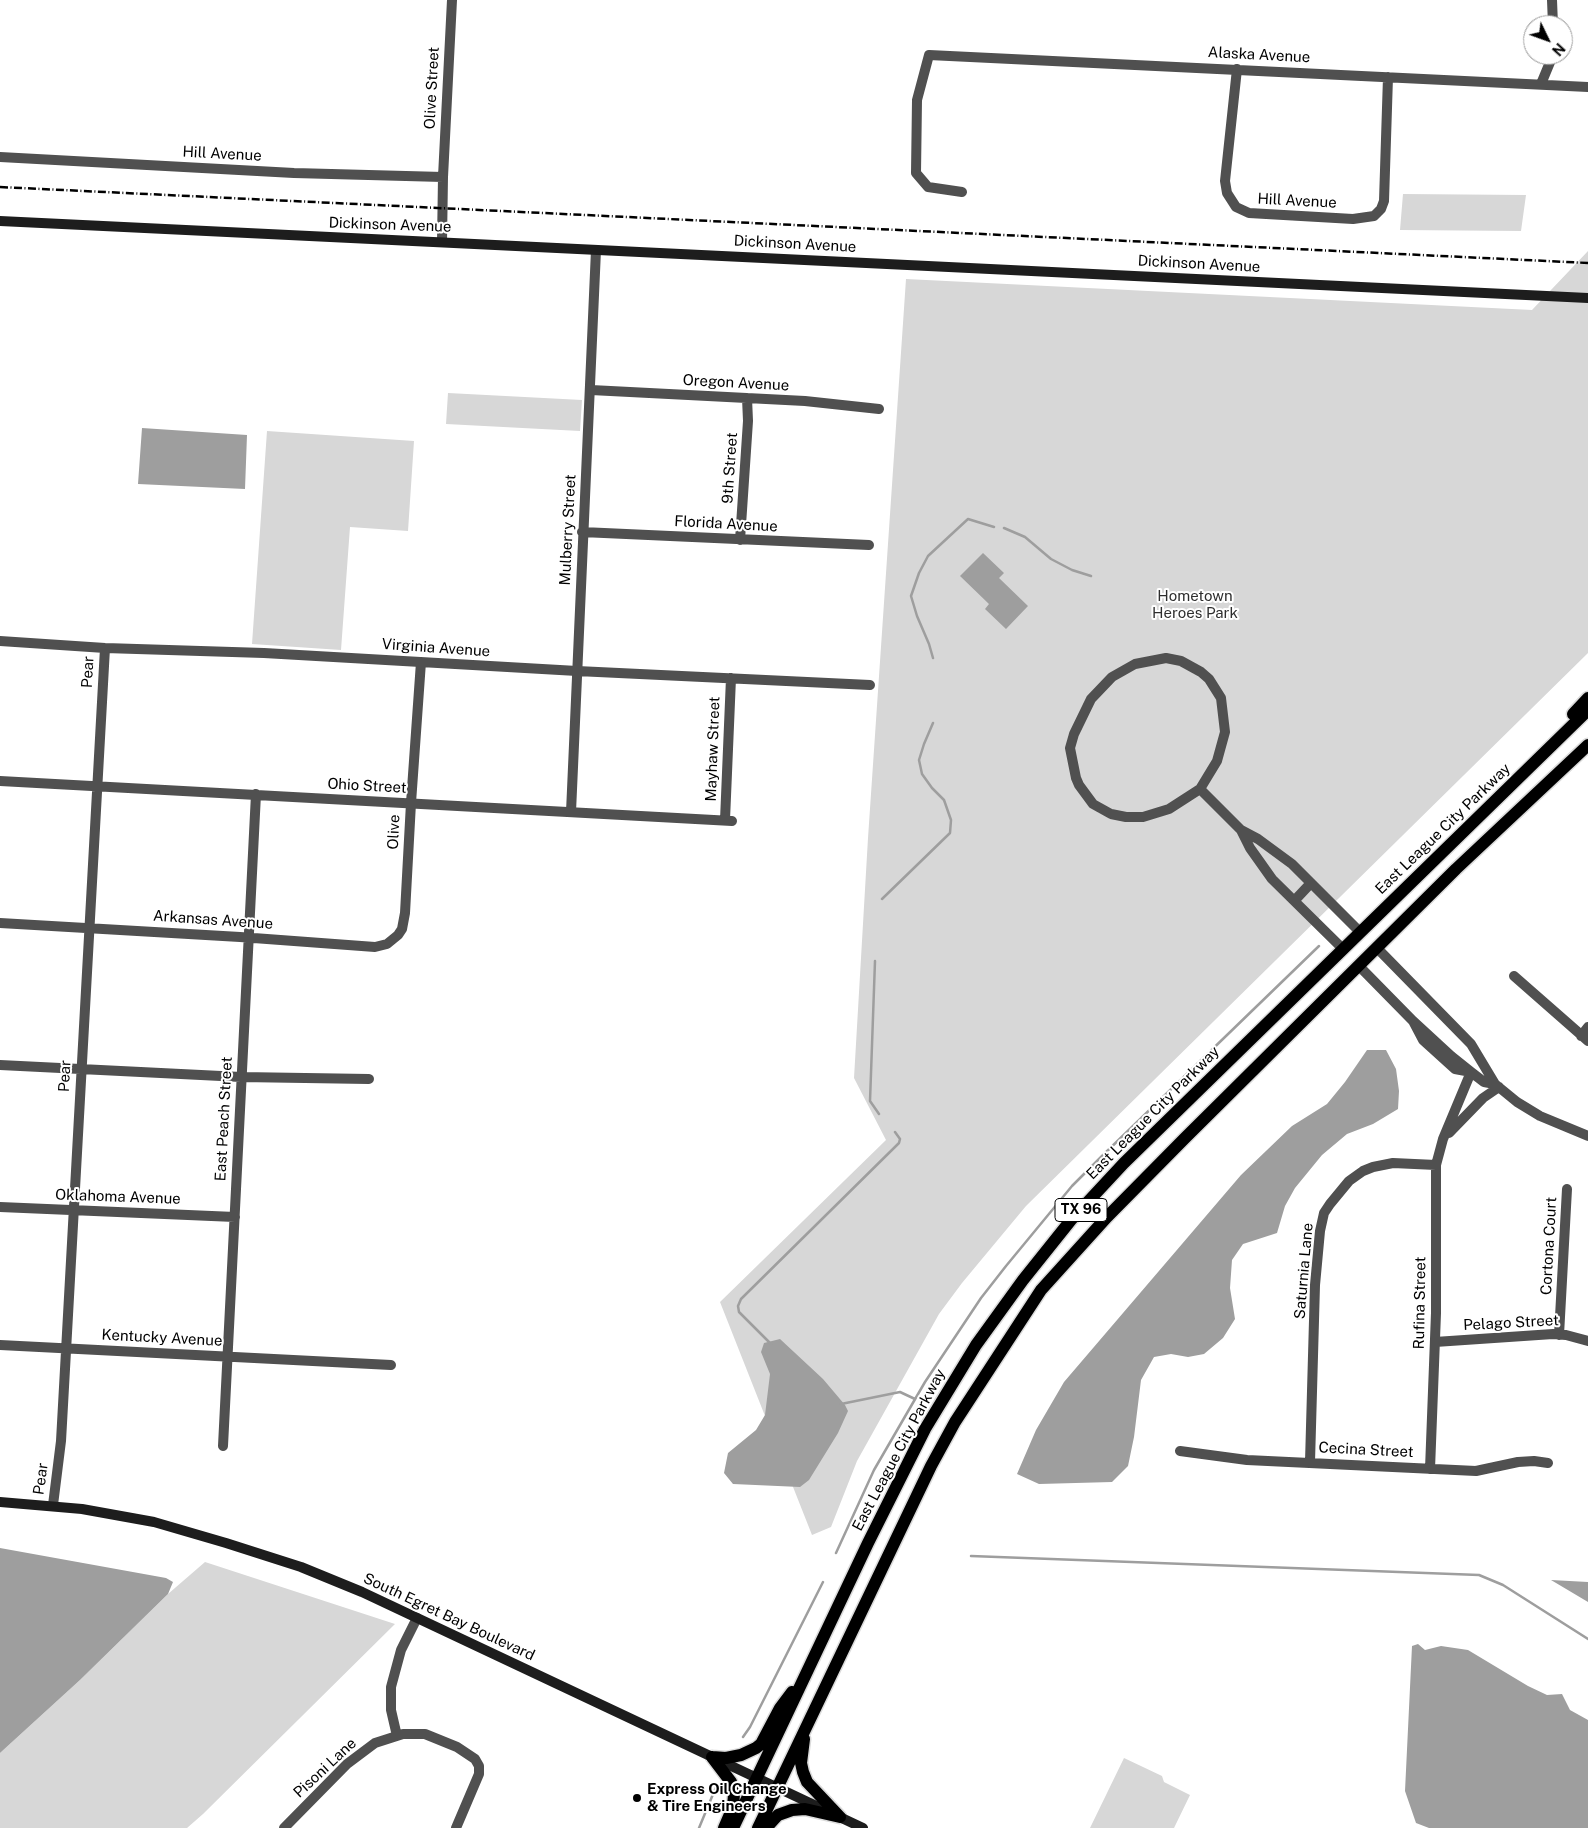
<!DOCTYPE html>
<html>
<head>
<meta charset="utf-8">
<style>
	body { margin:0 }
	#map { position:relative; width:1588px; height:1828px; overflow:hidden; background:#fff; font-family:"Public Sans",sans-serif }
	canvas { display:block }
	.north { position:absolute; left:1523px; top:15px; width:50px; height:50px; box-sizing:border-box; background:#fff; border:1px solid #999; border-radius:50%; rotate:132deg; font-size:14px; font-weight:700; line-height:20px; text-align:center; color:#000 }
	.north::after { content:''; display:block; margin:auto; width:18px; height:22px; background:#000; clip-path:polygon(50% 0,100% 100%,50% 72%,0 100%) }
</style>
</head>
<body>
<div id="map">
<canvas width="1588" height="1828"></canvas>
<div class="north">N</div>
</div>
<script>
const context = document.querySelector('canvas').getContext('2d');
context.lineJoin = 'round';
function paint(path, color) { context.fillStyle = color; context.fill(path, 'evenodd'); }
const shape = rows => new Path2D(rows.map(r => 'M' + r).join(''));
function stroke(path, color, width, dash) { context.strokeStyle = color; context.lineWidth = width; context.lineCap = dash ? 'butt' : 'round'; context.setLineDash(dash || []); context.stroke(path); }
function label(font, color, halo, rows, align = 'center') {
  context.font = font + ' "Public Sans",sans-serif'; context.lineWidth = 4; context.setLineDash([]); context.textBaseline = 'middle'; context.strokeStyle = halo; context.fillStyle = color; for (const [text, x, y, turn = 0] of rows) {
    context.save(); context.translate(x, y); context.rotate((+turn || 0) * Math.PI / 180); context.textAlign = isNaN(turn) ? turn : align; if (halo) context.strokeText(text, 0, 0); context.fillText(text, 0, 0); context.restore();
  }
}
paint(shape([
	[1403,194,1526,195,1521,231,1400,230],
	[1588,251,1588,653,1026,1206,962,1283,939,1314,857,1461,831,1527,812,1535,720,1302,886,1140,854,1078,868,838,906,279,1532,310],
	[448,393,582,400,580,431,446,424],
	[267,431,414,441,408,531,350,527,341,650,252,644],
	[205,1562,395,1624,203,1814,187,1828,0,1828,0,1753,80,1680,168,1594],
	[1124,1758,1162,1776,1164,1782,1190,1795,1174,1828,1090,1828]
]), '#d7d7d7');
paint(shape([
	[142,428,247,435,245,489,138,484],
	[983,553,1004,573,999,578,1028,606,1006,629,985,609,989,604,960,576],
	[1367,1050,1386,1050,1396,1069,1399,1091,1398,1109,1373,1124,1347,1134,1322,1155,1295,1188,1285,1206,1277,1233,1243,1244,1232,1260,1230,1288,1235,1319,1223,1338,1204,1354,1188,1357,1171,1354,1154,1357,1141,1380,1134,1437,1128,1466,1112,1482,1039,1484,1017,1474,1036,1430,1064,1382,1241,1175,1292,1126,1327,1104,1345,1082],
	[780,1339,823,1379,845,1405,848,1411,838,1433,809,1480,800,1487,733,1484,724,1473,728,1453,756,1430,765,1415,770,1374,761,1352,764,1343],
	[0,1548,166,1578,173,1582,168,1594,80,1680,0,1753],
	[1551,1580,1588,1582,1588,1602],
	[1418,1644,1425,1650,1441,1646,1468,1650,1528,1686,1547,1695,1562,1694,1570,1710,1588,1720,1588,1828,1429,1828,1416,1823,1405,1791,1412,1646]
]), '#9e9e9e');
stroke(shape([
	[1004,528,1025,537,1051,559,1072,570,1091,576],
	[933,658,929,644,917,616,911,596,919,573,928,556,968,519,994,527],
	[882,899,950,833,951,820,944,800,932,788,922,774,919,760,924,744,933,723],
	[875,961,870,1101,879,1114],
	[771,1344,739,1312,738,1306,741,1299,899,1143,900,1139,895,1132],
	[841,1404,900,1392,915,1399],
	[836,1553,874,1470,925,1382,981,1298,1006,1266,1072,1186,1102,1156,1319,946],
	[971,1556,1479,1575,1503,1585,1588,1639],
	[743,1737,750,1727,823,1582],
	[699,1828,716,1787]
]), '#9e9e9e', 2.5);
const primary = shape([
	[1573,714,1588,698],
	[804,1739,801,1763,803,1772,807,1782,840,1817],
	[712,1757,726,1758,741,1755,756,1748,761,1744,780,1708,792,1692],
	[712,1757,731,1782,734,1794,733,1807,724,1828],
	[733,1828,868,1543,925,1429,976,1345,1023,1280,1071,1220,1124,1163,1588,710],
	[758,1828,931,1466,955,1422,1041,1290,1107,1217,1185,1138,1456,869,1588,745],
	[766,1828,778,1815,792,1810,805,1809,840,1817]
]);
stroke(primary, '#dbdbdb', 15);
stroke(shape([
	[1552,0,1553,25],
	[1237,69,1225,181,1227,193,1236,207,1249,213,1353,219,1374,216,1381,209,1384,201,1388,77],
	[1541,84,1553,55],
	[0,157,294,173,443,177],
	[962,192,928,187,916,173,917,100,929,55,1588,87],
	[442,242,443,177,452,0],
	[591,390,805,401,879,409],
	[582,532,869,545],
	[740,540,748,421,747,398],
	[0,641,105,648,264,653,577,671,870,685],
	[1166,658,1181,661,1201,672,1209,679,1221,698,1225,732,1217,761,1200,789,1169,809,1143,817,1126,817,1111,814,1093,804,1079,785,1076,778,1070,748,1074,734,1091,699,1112,677,1135,664,1166,658],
	[0,781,732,821],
	[1200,789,1241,830,1258,839,1292,864,1360,932],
	[571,812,596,250],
	[725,820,731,678],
	[1241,830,1250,848,1272,879,1343,949],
	[1295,900,1311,883],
	[0,923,240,937,375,947,387,944,398,935,402,929,405,913,411,803,421,662],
	[1377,948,1471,1044,1495,1084],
	[1359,966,1413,1021,1451,1056,1471,1072,1484,1082,1495,1084,1517,1102,1540,1116,1588,1136],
	[1514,976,1588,1041],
	[1413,1021,1423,1040,1455,1069,1471,1072,1443,1139,1436,1165,1436,1313,1430,1469],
	[1581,1036,1588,1027],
	[0,1065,241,1077,369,1079],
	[1449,1133,1483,1098,1499,1087],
	[0,1207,235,1217],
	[1559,1335,1567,1189],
	[1435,1342,1553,1334,1566,1335,1588,1341],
	[0,1345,391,1365],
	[223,1446,256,794],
	[1180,1451,1247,1460,1476,1471,1518,1462,1534,1461,1548,1463],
	[1310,1462,1315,1285,1320,1231,1324,1213,1330,1204,1349,1181,1363,1171,1373,1167,1393,1163,1436,1165],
	[53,1505,61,1441,105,648],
	[397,1736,391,1710,391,1687,401,1650,417,1618],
	[284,1828,347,1764,375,1743,403,1734,425,1734,457,1747,475,1759,479,1766,479,1774,456,1828]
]), '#505050', 10);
stroke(shape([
	[0,221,1588,298],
	[0,1502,82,1509,154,1522,226,1543,301,1567,362,1592,863,1828]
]), '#1d1d1d', 10);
stroke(primary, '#000', 12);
stroke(shape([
	[0,187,1588,263]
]), '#000', 2.5, [8, 2.5, 1, 2.5]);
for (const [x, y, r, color] of [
	[637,1798,5,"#000"]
]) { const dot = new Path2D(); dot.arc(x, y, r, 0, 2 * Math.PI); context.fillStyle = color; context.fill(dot); stroke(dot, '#fff', 2); }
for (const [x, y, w] of [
	[1081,1210,52]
]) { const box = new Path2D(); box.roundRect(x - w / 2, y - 11.5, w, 23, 4); context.fillStyle = '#fff'; context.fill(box); stroke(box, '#000', 1); }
label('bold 14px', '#000', null, [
	["TX 96",1081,1210]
]);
label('15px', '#000', '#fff', [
	["Alaska Avenue",1259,55,3],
	["Olive Street",432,88,-87],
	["Hill Avenue",222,154,3],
	["Hill Avenue",1297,201,3],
	["Dickinson Avenue",390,225,2],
	["Dickinson Avenue",795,244,3],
	["Dickinson Avenue",1199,264,3],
	["Oregon Avenue",736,383,3],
	["9th Street",730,468,-86],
	["Florida Avenue",726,524,3],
	["Mulberry Street",568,530,-87],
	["Virginia Avenue",436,648,4],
	["Pear",88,672,-87],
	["Mayhaw Street",713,749,-88],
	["Ohio Street",367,786,3],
	["East League City Parkway",1443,829,-44],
	["Olive",394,832,-87],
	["Arkansas Avenue",213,920,4],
	["Pear",65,1076,-87],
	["East League City Parkway",1153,1113,-45],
	["East Peach Street",224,1119,-87],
	["Oklahoma Avenue",118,1197,2],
	["Cortona Court",1549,1246,-87],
	["Saturnia Lane",1304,1271,-85],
	["Rufina Street",1420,1303,-89],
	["Pelago Street",1511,1323,-3],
	["Kentucky Avenue",162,1338,3],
	["East League City Parkway",899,1450,-62],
	["Cecina Street",1366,1450,3],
	["Pear",41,1479,-82],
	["South Egret Bay Boulevard",449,1617,25],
	["Pisoni Lane",325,1768,-43]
]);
label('15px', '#2e2e2e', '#fff', [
	["Hometown",1195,596],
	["Heroes Park",1195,613]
]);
label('bold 15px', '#000', '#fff', [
	["Express Oil Change",647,1789],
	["& Tire Engineers",647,1806]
], 'left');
</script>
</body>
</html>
